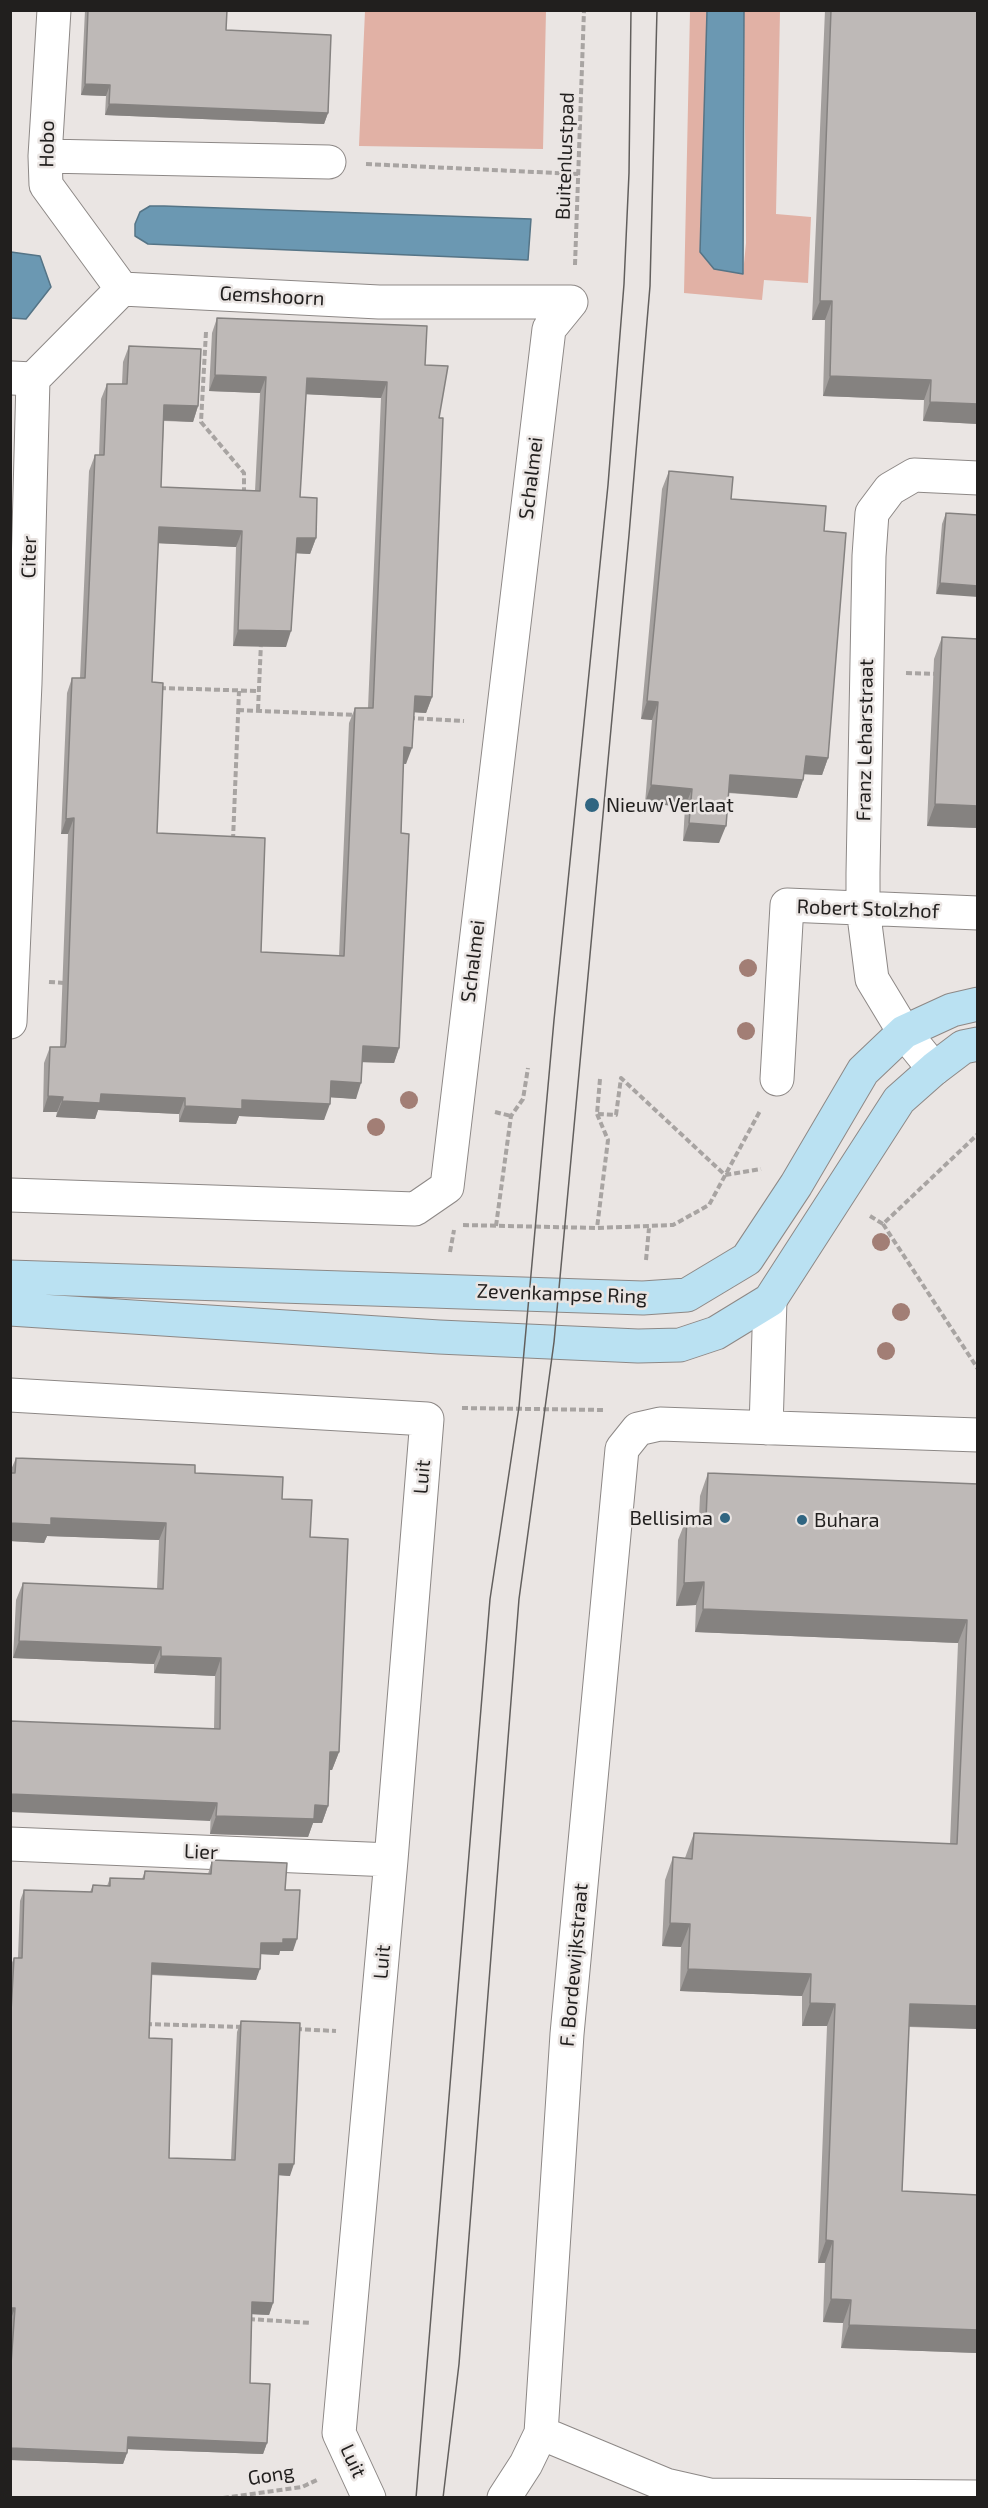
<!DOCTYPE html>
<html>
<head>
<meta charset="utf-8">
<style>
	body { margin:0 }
	#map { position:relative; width:988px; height:2508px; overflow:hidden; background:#eae5e3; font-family:"Exo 2",sans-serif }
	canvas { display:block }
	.frame { position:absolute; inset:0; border:12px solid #211f1e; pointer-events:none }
</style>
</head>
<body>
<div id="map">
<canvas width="988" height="2508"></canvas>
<div class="frame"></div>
</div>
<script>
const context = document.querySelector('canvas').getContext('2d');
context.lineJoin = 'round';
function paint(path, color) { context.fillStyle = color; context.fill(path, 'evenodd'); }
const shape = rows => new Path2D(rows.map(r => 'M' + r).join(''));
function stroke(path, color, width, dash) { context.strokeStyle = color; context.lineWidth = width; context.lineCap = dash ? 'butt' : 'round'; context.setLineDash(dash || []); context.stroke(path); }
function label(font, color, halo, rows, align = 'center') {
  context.font = font + ' "Exo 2",sans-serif'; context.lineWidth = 5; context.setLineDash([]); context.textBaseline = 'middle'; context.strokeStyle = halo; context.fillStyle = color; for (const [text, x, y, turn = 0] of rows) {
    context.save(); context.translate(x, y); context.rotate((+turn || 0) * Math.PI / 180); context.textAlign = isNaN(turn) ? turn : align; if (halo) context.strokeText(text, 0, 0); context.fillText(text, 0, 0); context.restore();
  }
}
paint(shape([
	[365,11,546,11,543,149,359,146],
	[690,11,707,11,700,252,743,274,746,243,744,11,780,11,776,214,811,217,808,283,764,280,762,300,684,293]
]), '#e1b1a5');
const water = shape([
	[707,11,744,11,743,274,714,269,700,252,707,11],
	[150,206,164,206,531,219,528,260,148,244,135,236,135,224,140,212,150,206],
	[11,252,40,256,51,287,26,319,11,318,11,252]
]);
paint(water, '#6b98b2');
stroke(water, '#557486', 1.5);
const street = shape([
	[54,10,45,156,46,185,122,289],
	[45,156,329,162],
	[12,378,33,379,122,289,379,302,571,302],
	[10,1022,25,683,33,379],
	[934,1069,904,1032,872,979,863,908,863,873,869,556,872,513,890,489,914,475,978,478],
	[777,1079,787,905,978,913],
	[10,1195,415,1209,447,1187,549,329,571,302],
	[10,1395,427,1419,391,1860,339,2433,369,2498],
	[766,1428,770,1300],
	[10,1844,391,1860],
	[541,2433,666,2485,710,2495,978,2497],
	[504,2498,526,2464,541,2433,567,2034,622,1449,638,1429,660,1424,978,1435]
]);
const secondary = shape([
	[10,1277,643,1298,687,1295,747,1259,796,1185,863,1071,904,1032,952,1010,978,1004],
	[10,1309,439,1337,638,1346,680,1345,716,1333,770,1300,899,1100,934,1069,963,1047,978,1044]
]);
stroke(street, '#8d8886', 35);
stroke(secondary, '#8d8886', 35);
stroke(shape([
	[366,164,578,174],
	[575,265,584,10],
	[206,332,201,422,244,473,244,495],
	[906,673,938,674],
	[160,688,259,691],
	[238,710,357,715],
	[258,710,261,643],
	[409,718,464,721],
	[233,840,239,691],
	[49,982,66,983],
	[600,1079,597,1114,616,1115,621,1078,725,1175,761,1169],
	[495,1112,511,1116],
	[597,1114,608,1140,597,1228],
	[870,1216,883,1224,978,1134],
	[883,1224,978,1369],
	[463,1225,597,1228,673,1225,709,1205,760,1111],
	[496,1226,511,1116,523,1099,528,1068],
	[450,1252,454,1230],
	[646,1260,649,1228],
	[462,1408,604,1410],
	[146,2024,243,2027],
	[296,2029,336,2031],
	[249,2319,311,2323],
	[223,2498,302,2487,319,2479]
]), '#a8a4a2', 4, [6, 3]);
stroke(street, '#fff', 33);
stroke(secondary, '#bae1f2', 33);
stroke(shape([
	[416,2498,490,1599,519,1407,554,1020,608,485,624,284,629,173,631,10],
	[443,2498,459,2364,519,1599,554,1342,629,535,650,286,657,10]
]), '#625f5d', 1.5);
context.fillStyle = '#a27e75';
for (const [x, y] of [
	[748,968],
	[746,1031],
	[409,1100],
	[376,1127],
	[881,1242],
	[901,1312],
	[886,1351]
]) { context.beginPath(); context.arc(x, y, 9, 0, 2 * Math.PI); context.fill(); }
paint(shape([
	[85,10,227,10,226,30,328,113,324,124,105,115,106,96,81,95],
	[825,10,978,10,978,424,923,421,924,400,823,396,825,320,812,320],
	[217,318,425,365,439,418,432,697,426,713,414,712,406,764,403,764,401,833,399,1048,394,1063,362,1062,356,1099,330,1097,324,1120,239,1116,236,1124,179,1122,179,1114,98,1110,95,1119,56,1117,57,1112,43,1112,44,1063,50,1047,60,1047,68,834,61,834,67,693,72,678,80,678,89,471,95,455,99,455,101,399,107,384,122,384,123,362,129,346,198,406,193,422,164,421,161,487,255,491,260,393,209,391,212,333],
	[306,394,381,398,368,708,355,708,349,723,339,956,261,952,157,833,152,682,158,543,236,547,233,646,286,647,296,553,310,554,316,538,300,497],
	[669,471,731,499,824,531,828,758,822,775,804,774,803,780,797,798,728,793,719,843,683,841,685,807,645,803,652,720,641,719,662,489],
	[946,513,978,515,936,594,942,524],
	[942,637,978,828,927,826,934,659],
	[16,1458,195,1473,282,1499,310,1537,339,1752,332,1770,330,1770,328,1806,322,1823,313,1823,308,1837,210,1834,214,1729,215,1676,154,1673,154,1664,13,1658,16,1600,23,1583,157,1589,159,1540,47,1536,44,1543,10,1541,10,1472],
	[708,1473,978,1484,978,2029,909,2027,902,2191,978,2195,978,2351,977,2353,841,2348,843,2323,823,2322,825,2263,818,2263,827,2026,802,2026,802,1996,680,1991,681,1947,662,1946,665,1880,673,1857,685,1858,694,1833,950,1844,958,1643,695,1632,696,1605,676,1606,678,1540,687,1517,699,1517,700,1496],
	[212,1860,285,1890,293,1951,280,1951,279,1955,261,1954,256,1980,151,1975,149,2038,169,2158,231,2160,237,2032,241,2021,290,2176,279,2175,273,2303,269,2315,252,2314,250,2383,267,2443,263,2454,127,2449,127,2453,123,2464,10,2460,10,1967,14,1958,18,1958,20,1901,24,1890,90,1892,93,1885,107,1886,110,1878,142,1879,145,1871,208,1874]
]), '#a39f9d');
paint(shape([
	[85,84,110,85,106,96,81,95],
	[109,104,328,113,324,124,105,115],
	[820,301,832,301,825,320,812,320],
	[215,375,266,377,260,393,209,391],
	[830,376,931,380,924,400,823,396],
	[307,378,387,382,381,398,301,394],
	[930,402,978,404,978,424,923,421],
	[164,405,198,406,193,422,158,420],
	[159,527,242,531,236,547,153,543],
	[297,538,316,538,310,554,291,553],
	[940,583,978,586,978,597,936,594],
	[238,630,291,631,286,647,233,646],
	[415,696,432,697,426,713,409,712],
	[647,701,658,702,652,720,641,719],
	[404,747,412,748,406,764,398,763],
	[806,756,828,758,822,775,799,774],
	[730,775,803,780,797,798,723,792],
	[651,785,692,789,685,807,645,803],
	[935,804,978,806,978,828,927,826],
	[74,818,68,834,61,834,66,819],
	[689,823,726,826,719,843,683,841],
	[363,1046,399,1048,394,1063,357,1062],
	[331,1081,361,1083,356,1099,325,1097],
	[101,1094,185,1098,179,1114,98,1110,95,1119,56,1117,62,1101],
	[48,1096,63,1097,57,1112,43,1112],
	[242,1100,330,1104,324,1120,239,1116,236,1124,179,1122,185,1106],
	[51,1518,166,1523,159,1540,47,1536,44,1543,10,1541,10,1523],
	[704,1582,696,1605,676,1606,684,1583],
	[703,1609,967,1620,958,1643,695,1632],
	[19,1641,161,1647,154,1664,13,1658],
	[161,1656,221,1658,215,1676,154,1673],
	[330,1752,339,1752,332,1770,324,1770],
	[10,1794,217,1803,210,1821,10,1812],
	[315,1805,328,1806,322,1823,313,1823,308,1837,210,1834,216,1816],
	[670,1923,690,1924,681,1947,662,1946],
	[283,1939,297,1939,293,1951,280,1951,279,1955,257,1954,261,1943],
	[152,1963,260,1969,256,1980,148,1974],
	[688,1969,811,1974,802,1996,680,1991],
	[810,2003,835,2004,827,2026,802,2026],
	[910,2004,978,2006,978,2029,902,2026],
	[279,2164,294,2164,290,2176,275,2175],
	[826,2240,833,2241,825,2263,818,2263],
	[831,2299,851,2300,843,2323,823,2322],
	[252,2302,273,2303,269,2315,248,2314],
	[10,2308,15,2308,11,2319,10,2319],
	[849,2325,978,2330,978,2351,977,2353,841,2348],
	[128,2437,267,2443,263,2454,124,2449],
	[10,2448,127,2453,123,2464,10,2460]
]), '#858280');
const building = shape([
	[88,10,227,10,226,30,331,35,328,113,109,104,110,85,85,84,88,10],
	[831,10,978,10,978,404,930,402,931,380,830,376,832,301,820,301,831,10],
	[217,318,427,326,425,365,448,366,439,418,443,418,432,697,415,696,412,748,404,747,401,833,409,834,399,1048,363,1046,361,1083,331,1081,330,1104,242,1100,242,1109,185,1106,185,1098,101,1094,100,1103,62,1101,63,1097,48,1096,50,1047,65,1047,66,1042,74,818,66,819,72,678,85,678,95,455,104,455,107,384,127,384,129,346,201,349,198,406,164,405,161,487,260,491,266,377,215,375,217,318],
	[307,378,387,382,373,708,355,708,344,956,261,952,265,838,157,833,163,683,152,682,159,527,242,531,238,630,291,631,297,538,316,538,317,498,300,497,307,378],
	[669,471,733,477,731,499,826,506,824,531,846,533,828,758,806,756,803,780,730,775,726,826,689,823,692,789,651,785,658,702,647,701,669,471],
	[946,513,978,515,978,586,940,583,946,513],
	[942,637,978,639,978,806,935,804,942,637],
	[16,1458,195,1465,195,1473,283,1477,282,1499,312,1500,310,1537,348,1539,339,1752,330,1752,328,1806,315,1805,314,1819,216,1816,217,1803,10,1794,10,1721,220,1729,221,1658,161,1656,161,1647,19,1641,23,1583,163,1589,166,1523,51,1518,51,1525,10,1523,10,1473,15,1473,16,1458],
	[708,1473,978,1484,978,2006,910,2004,902,2191,978,2195,978,2330,849,2325,851,2300,831,2299,833,2241,826,2240,835,2004,810,2003,811,1974,688,1969,690,1924,670,1923,673,1857,692,1859,694,1833,957,1844,967,1620,703,1609,704,1582,684,1583,687,1517,706,1518,708,1473],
	[212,1860,287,1863,285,1890,300,1890,297,1939,283,1939,283,1943,261,1943,260,1969,152,1963,149,2038,172,2039,169,2158,235,2160,241,2021,300,2023,294,2164,279,2164,273,2303,252,2302,250,2383,270,2384,267,2443,128,2437,127,2453,10,2448,10,2378,15,2308,10,2308,10,2030,14,1958,22,1958,24,1890,92,1892,93,1885,110,1886,110,1878,144,1879,145,1871,211,1874,212,1860]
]);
paint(building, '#beb9b7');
stroke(building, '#858280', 1.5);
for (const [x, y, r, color] of [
	[592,805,8,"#306581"],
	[725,1518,6,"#306581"],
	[802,1520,6,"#306581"]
]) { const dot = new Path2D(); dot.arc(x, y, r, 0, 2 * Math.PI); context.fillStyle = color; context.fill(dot); stroke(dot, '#eae5e3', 2); }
label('20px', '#211f1e', '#eae5e3', [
	["Hobo",47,144,-89],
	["Buitenlustpad",565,156,-88],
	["Gemshoorn",272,296,3],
	["Schalmei",531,478,-83],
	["Citer",29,557,-89],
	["Franz Leharstraat",865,740,-89],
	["Robert Stolzhof",868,909,2],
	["Schalmei",473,961,-83],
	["Zevenkampse Ring",562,1294,2],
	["Luit",422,1477,-85],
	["Lier",201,1852,2],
	["Luit",382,1962,-85],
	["F. Bordewijkstraat",574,1965,-85],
	["Luit",353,2461,65],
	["Gong",271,2475,-9]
]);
label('20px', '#211f1e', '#eae5e3', [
	["Nieuw Verlaat",606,805],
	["Bellisima",713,1518,"right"],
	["Buhara",814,1520]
], 'left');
</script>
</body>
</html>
